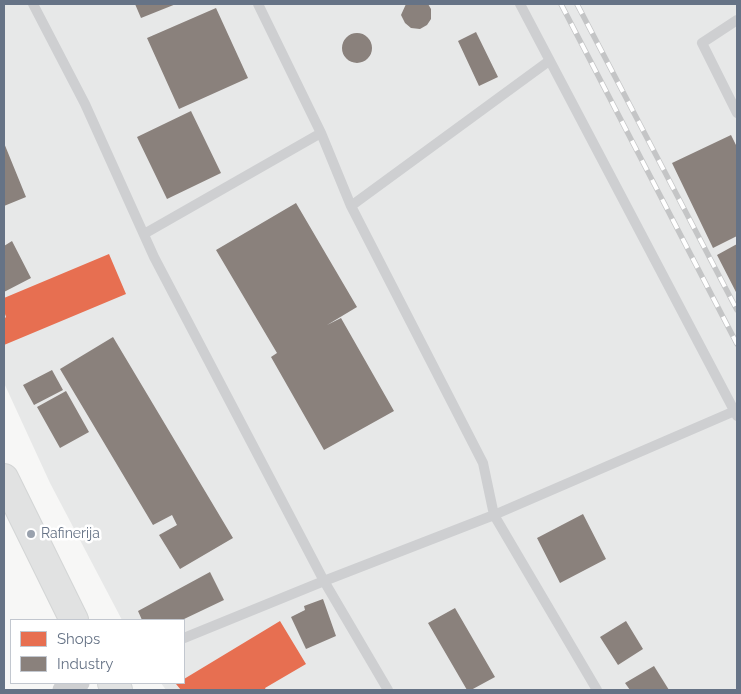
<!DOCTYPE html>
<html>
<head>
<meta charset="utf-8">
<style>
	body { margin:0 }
	#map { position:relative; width:741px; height:694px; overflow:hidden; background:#f7f7f6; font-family:Raleway,sans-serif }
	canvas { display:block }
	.frame { position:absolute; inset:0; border:5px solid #667386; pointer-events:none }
	.legend { position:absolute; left:10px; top:619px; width:175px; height:65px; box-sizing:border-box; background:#fff; border:1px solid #c2c7cf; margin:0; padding:6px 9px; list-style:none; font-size:15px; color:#667386 }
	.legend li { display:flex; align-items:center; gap:10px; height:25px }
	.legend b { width:25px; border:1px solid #c2c7cf }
</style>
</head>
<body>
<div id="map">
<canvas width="741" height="694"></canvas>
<div class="frame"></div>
<ul class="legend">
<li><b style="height:14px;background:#e76f51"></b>Shops</li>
<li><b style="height:14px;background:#8a817c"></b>Industry</li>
</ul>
</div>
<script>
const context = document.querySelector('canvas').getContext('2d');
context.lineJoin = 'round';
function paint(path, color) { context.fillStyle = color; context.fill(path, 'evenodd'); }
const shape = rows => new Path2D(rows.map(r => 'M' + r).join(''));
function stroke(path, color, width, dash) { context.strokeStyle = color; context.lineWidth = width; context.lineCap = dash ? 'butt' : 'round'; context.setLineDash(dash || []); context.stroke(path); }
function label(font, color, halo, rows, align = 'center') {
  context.font = font + ' Raleway,sans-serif'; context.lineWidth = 5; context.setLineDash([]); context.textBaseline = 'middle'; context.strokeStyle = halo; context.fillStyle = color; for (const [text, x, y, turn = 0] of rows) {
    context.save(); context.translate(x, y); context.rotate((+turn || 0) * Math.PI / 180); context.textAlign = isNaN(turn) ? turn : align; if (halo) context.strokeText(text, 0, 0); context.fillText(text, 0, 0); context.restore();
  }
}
paint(shape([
	[4,4,737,4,737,690,166,690,161,683,184,683,184,620,122,620,50,483,4,383]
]), '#e7e8e8');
paint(shape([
	[109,254,126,294,4,345,4,319,6,317,4,311,4,298],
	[280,621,306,664,265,688,266,690,181,690,176,684,184,683,184,679]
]), '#e76f51');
paint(shape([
	[135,4,176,4,141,18],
	[406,4,428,4,431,9,431,19,427,25,420,29,411,28,405,23,401,15],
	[216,8,248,78,179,109,147,38],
	[476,32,498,77,479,86,458,41],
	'342 48a15 15 0 1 1 30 0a15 15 0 1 1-30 0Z',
	[191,111,221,173,167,199,137,137],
	[731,135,737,147,737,236,713,248,672,163],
	[4,143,26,197,4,206],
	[296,203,357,307,327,325,341,318,394,411,324,450,271,357,277,353,216,250],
	[12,241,31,278,4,292,4,246],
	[737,244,737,294,717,255],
	[113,337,233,538,180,569,159,535,177,525,172,515,153,525,60,369],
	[52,370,63,390,34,405,23,385],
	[66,391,89,432,60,448,37,407],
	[583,514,606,559,560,583,537,538],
	[210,572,224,600,182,620,142,620,138,611],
	[323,599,336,636,306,649,291,617,305,610,304,606],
	[455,608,495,677,471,690,467,690,428,623],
	[626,621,643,649,618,665,600,637],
	[654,666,669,690,630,690,625,683]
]), '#8a817c');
const secondary = shape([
	[4,478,74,620],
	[112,683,118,690]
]);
stroke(secondary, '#d3d5d5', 30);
stroke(shape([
	[33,4,85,104,154,257,324,581,388,690],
	[258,4,321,133],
	[520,4,737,416],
	[737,20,702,43,737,113],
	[351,206,549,61],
	[144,234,321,133,351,206,483,463,494,515,597,690],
	[184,638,324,581,494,515,737,410]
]), '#cecfd1', 10);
stroke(shape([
	[63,690,79,683]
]), '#cecfd1', 21);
stroke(secondary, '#e1e2e2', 28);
const rail = shape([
	[561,4,737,344],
	[577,4,737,310]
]);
stroke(rail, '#c4c5c6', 5.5);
stroke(rail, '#fff', 4, [11]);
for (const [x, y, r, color] of [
	[31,534,5,"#99a1ad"]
]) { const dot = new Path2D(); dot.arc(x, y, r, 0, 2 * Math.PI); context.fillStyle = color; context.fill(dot); stroke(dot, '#fff', 2); }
label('14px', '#667386', '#fff', [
	["Rafinerija",41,534]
], 'left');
</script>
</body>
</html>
